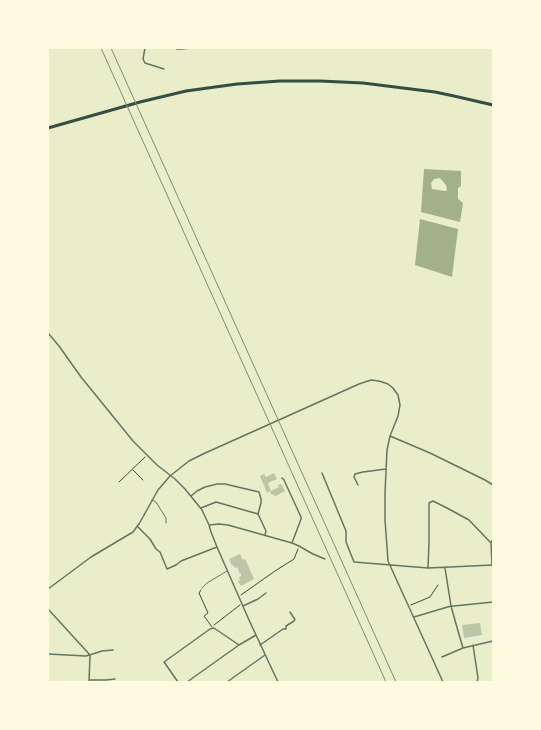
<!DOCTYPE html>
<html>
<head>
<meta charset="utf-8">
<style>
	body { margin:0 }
	#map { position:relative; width:541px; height:730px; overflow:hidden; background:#e9edc9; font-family:Figtree,sans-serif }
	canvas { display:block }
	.frame { position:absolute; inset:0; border:49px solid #fefae0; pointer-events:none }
</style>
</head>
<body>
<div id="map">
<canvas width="541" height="730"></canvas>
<div class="frame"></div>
</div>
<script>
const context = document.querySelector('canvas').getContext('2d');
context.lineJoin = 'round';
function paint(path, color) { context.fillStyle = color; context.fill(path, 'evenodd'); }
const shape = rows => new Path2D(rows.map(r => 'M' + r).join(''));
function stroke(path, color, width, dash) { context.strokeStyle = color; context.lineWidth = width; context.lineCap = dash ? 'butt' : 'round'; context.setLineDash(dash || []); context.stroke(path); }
paint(shape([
	[424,169,461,171,461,186,458,188,458,199,463,203,460,222,421,212],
	[440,178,446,185,447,190,445,191,432,189,431,183,434,179],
	[420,219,458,229,452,277,415,265]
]), '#a3b18a');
paint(shape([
	[274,473,277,479,268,483,271,491,279,487,278,485,281,484,285,491,276,496,271,494,270,491,267,493,260,476,264,474,266,477],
	[240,554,243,560,245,559,254,579,241,586,238,581,240,580,239,577,241,576,241,574,240,574,237,567,235,568,233,565,232,566,229,559],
	[480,623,482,635,464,638,462,625]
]), '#bcc5a7');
stroke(shape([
	[133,470,143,480],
	[119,482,145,457],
	[201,590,199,593,208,613,204,616,212,627],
	[241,595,275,571,294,559,298,549],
	[411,605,430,597,438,585],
	[214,625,240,605]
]), '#344e41', 1);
stroke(shape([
	[152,500,156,502,166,518,166,523],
	[202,588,207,583,227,571]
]), '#617663', 1);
stroke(shape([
	[145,48,143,59,145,63,164,69],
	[175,48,177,49,181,49,192,48],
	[48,333,59,346,81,377,133,441,157,465,175,479,185,489,202,510,209,525,211,532,217,547,249,620,278,682],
	[390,436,430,453,485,480,493,485],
	[322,473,346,531,346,542,354,562,428,568,493,565],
	[282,478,284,480,301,517,301,519,292,543],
	[358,485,354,477,355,474,363,472,386,469],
	[191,496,197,491,205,487,217,484,225,484,259,492,261,499,261,503,258,514],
	[201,508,216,502,258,514,266,531,265,535],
	[209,525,219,524,228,525,292,543,299,546,313,554,325,559],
	[137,526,150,539,156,549,160,552,167,569,176,565,181,561,217,547],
	[492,565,491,543,493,539],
	[428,568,429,543,429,503,433,501,447,508,469,520,491,543],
	[445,568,451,606,458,631,463,648],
	[48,589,91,557,133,532,139,524,158,490,170,476,189,461,203,454,359,384,371,380,379,381,388,384,393,388,398,395,400,405,398,416,390,436,387,450,385,493,385,520,388,561,443,682],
	[243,606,258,599,266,593],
	[48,609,90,655,89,682],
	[414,617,451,606,454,606,493,602],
	[260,645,283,629,286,629,286,626,294,621,295,619,294,618,290,612],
	[473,645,478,678,477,682],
	[48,654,86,656,102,651,113,650],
	[442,657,463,648,493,641],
	[89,680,106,680,115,679],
	[178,682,164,662,210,629,214,628,239,645],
	[187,682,239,645,256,635],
	[227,682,265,655]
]), '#617663', 1.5);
stroke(shape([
	[48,128,140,102,186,91,237,84,280,81,320,81,363,83,435,92,454,96,493,105]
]), '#344e41', 3);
stroke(shape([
	[101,48,386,682],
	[111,48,396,682]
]), '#7c8e77', 1);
</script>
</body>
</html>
